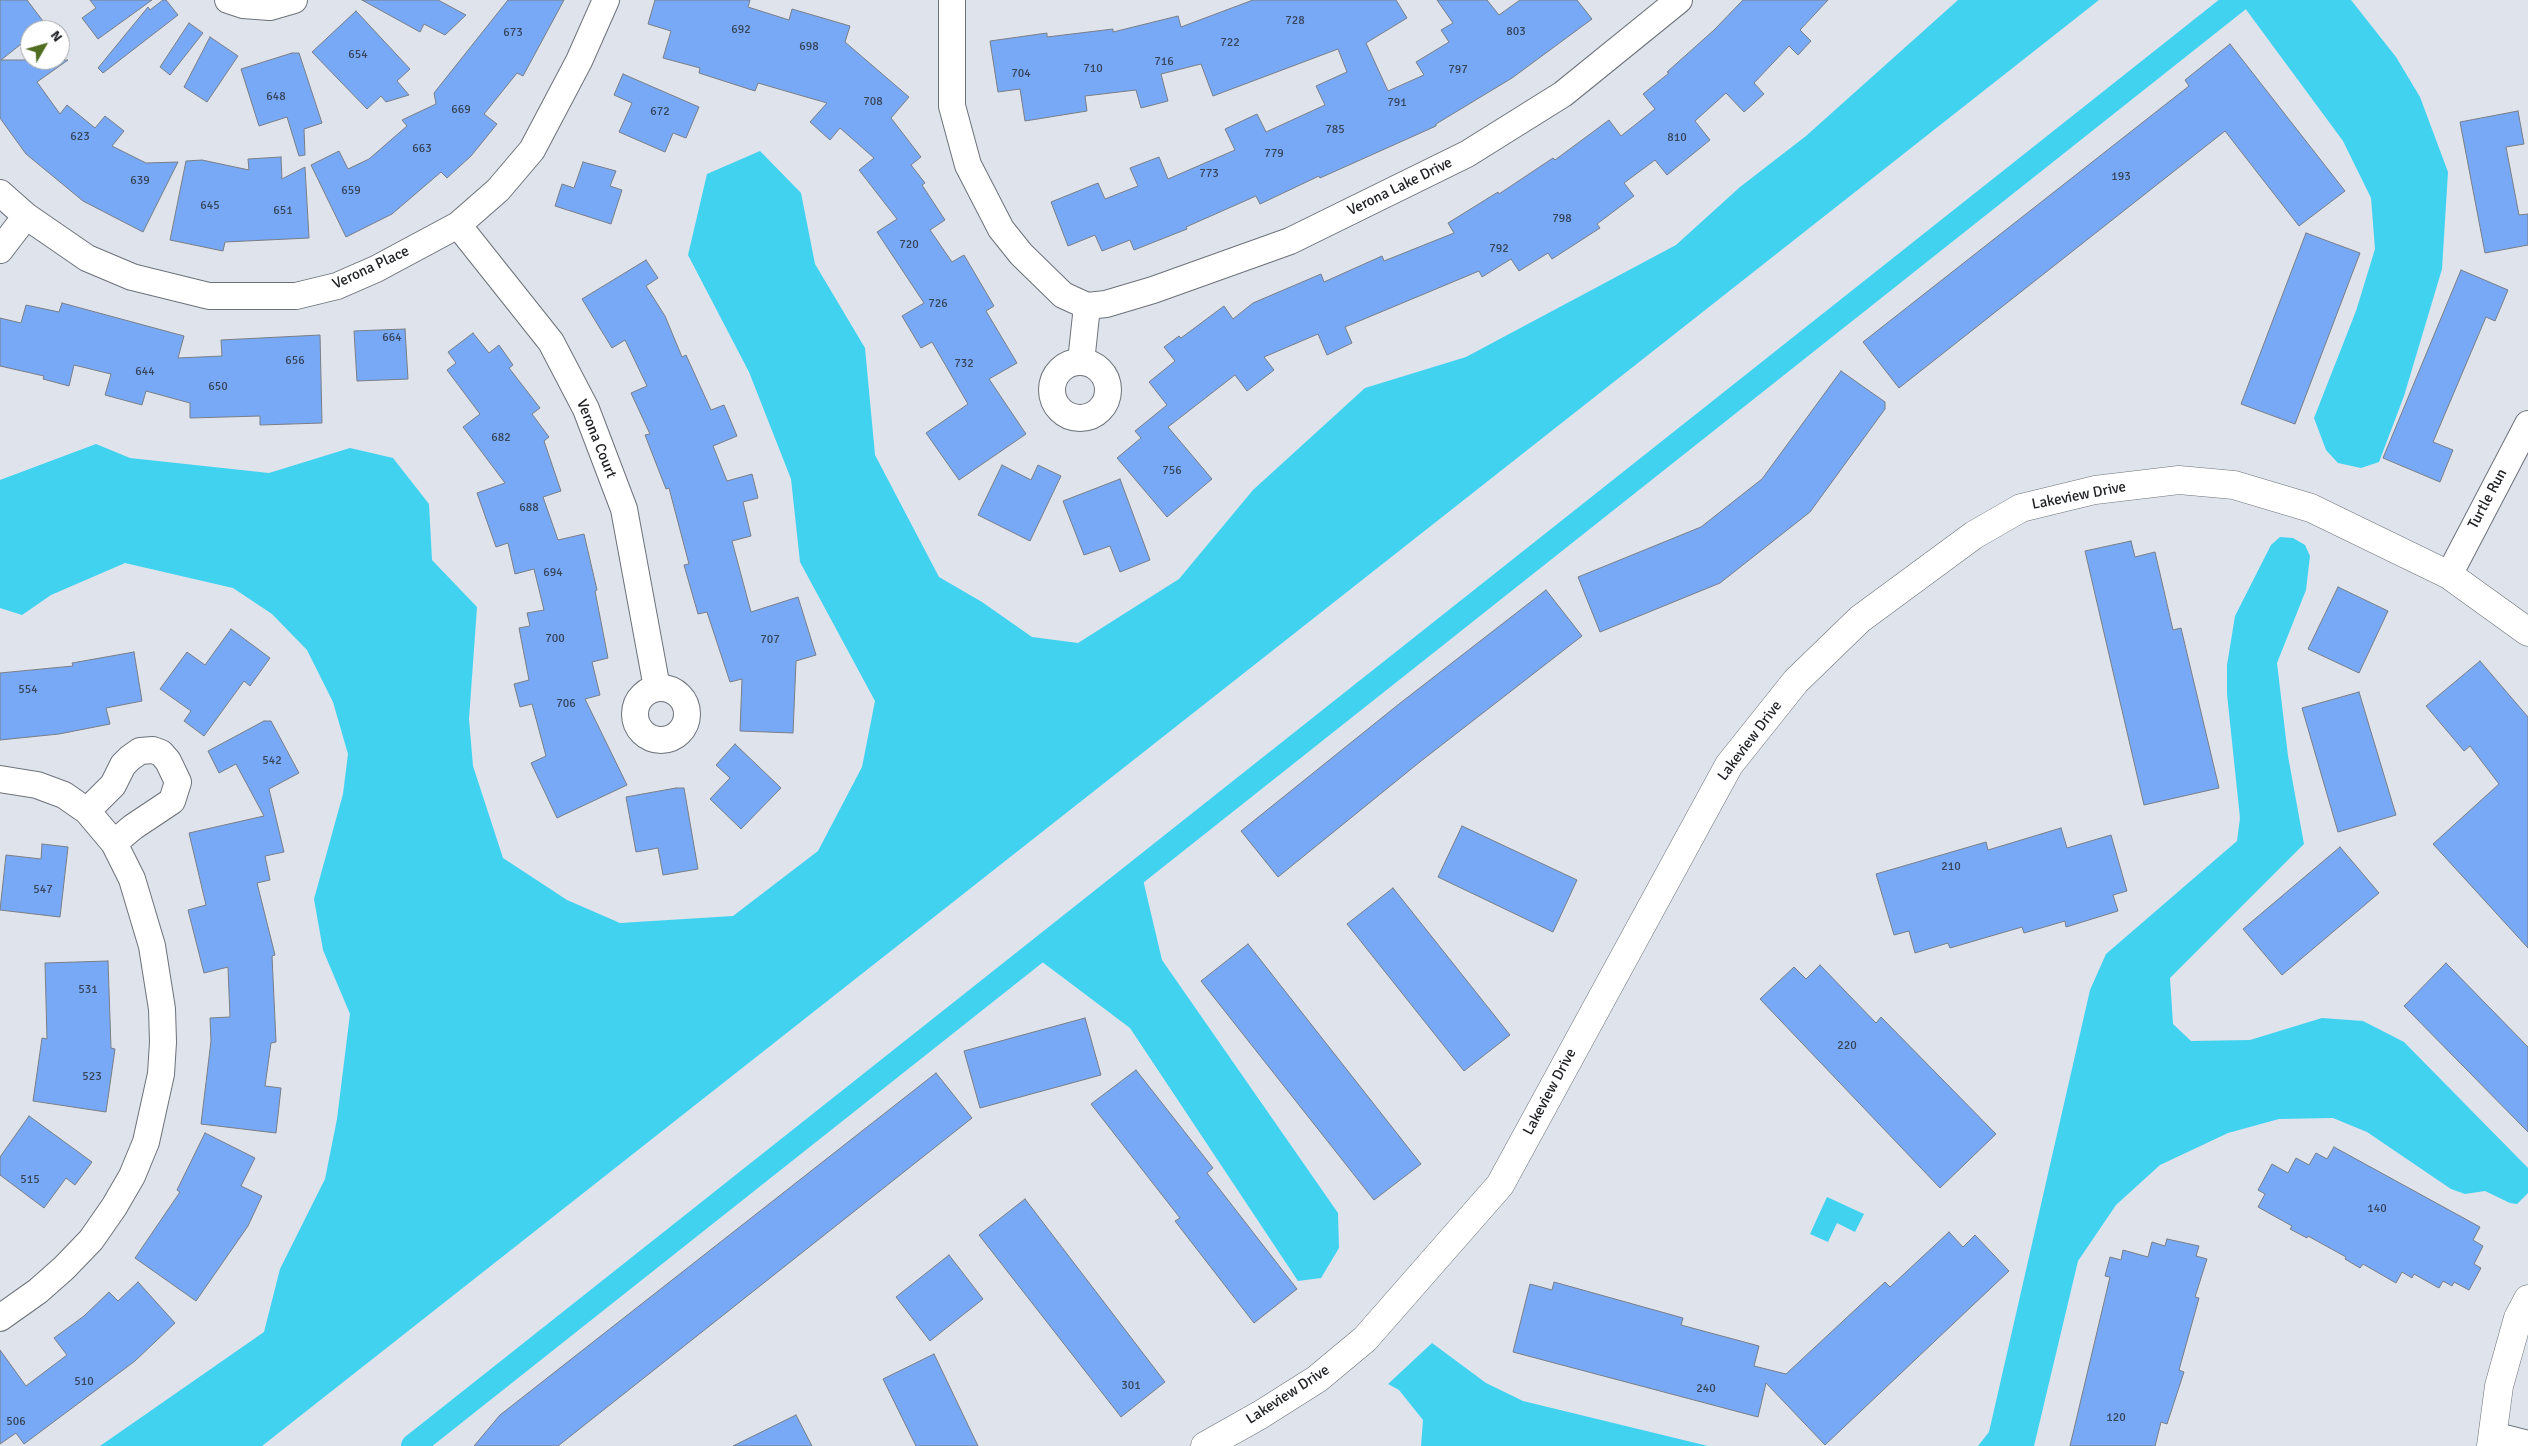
<!DOCTYPE html>
<html>
<head>
<meta charset="utf-8">
<style>
	body { margin:0 }
	#map { position:relative; width:2528px; height:1446px; overflow:hidden; background:#dee3ec; font-family:Signika,sans-serif }
	canvas { display:block }
	.north { position:absolute; left:20px; top:20px; width:50px; height:50px; box-sizing:border-box; background:#fff; border:1px solid #a6a7a8; border-radius:50%; rotate:52deg; font-size:14px; font-weight:700; line-height:20px; text-align:center; color:#212326 }
	.north::after { content:''; display:block; margin:auto; width:18px; height:22px; background:#4f6c1f; clip-path:polygon(50% 0,100% 100%,50% 72%,0 100%) }
</style>
</head>
<body>
<div id="map">
<canvas width="2528" height="1446"></canvas>
<div class="north">N</div>
</div>
<script>
const context = document.querySelector('canvas').getContext('2d');
context.lineJoin = 'round';
function paint(path, color) { context.fillStyle = color; context.fill(path, 'evenodd'); }
const shape = rows => new Path2D(rows.map(r => 'M' + r).join(''));
function stroke(path, color, width, dash) { context.strokeStyle = color; context.lineWidth = width; context.lineCap = dash ? 'butt' : 'round'; context.setLineDash(dash || []); context.stroke(path); }
function label(font, color, halo, rows, align = 'center') {
  context.font = font + ' Signika,sans-serif'; context.lineWidth = 5; context.setLineDash([]); context.textBaseline = 'middle'; context.strokeStyle = halo; context.fillStyle = color; for (const [text, x, y, turn = 0] of rows) {
    context.save(); context.translate(x, y); context.rotate((+turn || 0) * Math.PI / 180); context.textAlign = isNaN(turn) ? turn : align; if (halo) context.strokeText(text, 0, 0); context.fillText(text, 0, 0); context.restore();
  }
}
paint(shape([
	[1958,0,2099,0,262,1446,100,1446,264,1332,280,1269,325,1179,337,1119,350,1014,323,950,314,899,343,794,348,754,333,702,307,650,272,614,233,588,125,563,51,595,22,615,0,608,0,480,96,444,130,458,269,473,350,448,393,458,429,504,432,560,477,607,469,719,473,766,503,858,567,900,620,923,733,916,818,851,862,767,875,701,800,562,791,479,749,372,688,255,707,174,760,151,801,193,815,264,865,348,875,455,939,577,982,602,1032,637,1078,643,1179,579,1253,490,1365,388,1466,357,1676,245,1740,187,1806,136],
	[2239,0,2351,0,2396,57,2420,97,2448,172,2442,269,2404,396,2379,462,2361,468,2338,463,2326,450,2314,418,2356,311,2375,249,2371,198,2343,141],
	[2280,537,2293,538,2305,545,2310,556,2306,590,2277,663,2288,756,2304,844,2170,978,2173,1024,2191,1041,2250,1040,2322,1018,2363,1021,2404,1042,2528,1168,2528,1193,2517,1204,2510,1203,2485,1191,2465,1194,2451,1189,2367,1132,2333,1118,2279,1119,2228,1133,2160,1165,2116,1205,2078,1261,2034,1446,1978,1446,1989,1432,2090,990,2106,954,2237,841,2240,818,2227,694,2227,665,2235,616,2271,545],
	[1140,867,1162,960,1338,1213,1339,1248,1321,1278,1298,1281,1130,1028,1033,955],
	[1827,1197,1864,1214,1855,1232,1837,1223,1828,1242,1810,1234],
	[1432,1343,1486,1383,1523,1401,1708,1446,1421,1446,1423,1420,1399,1390,1388,1384]
]), '#41d2f0');
stroke(shape([
	[413,1446,2238,0]
]), '#41d2f0', 24);
const building = shape([
	[0,0,27,0,46,25,40,30,30,30,30,37,1,60,68,60,37,82,60,114,67,105,95,128,105,116,124,131,112,146,146,163,178,162,143,232,83,201,26,154,0,118,0,0],
	[90,0,152,0,98,39,82,18,96,8,90,0],
	[163,0,166,0,178,15,103,73,98,68,148,7,150,10,163,0],
	[362,0,438,0,466,15,445,35,424,24,420,32,362,0],
	[508,0,564,0,523,76,517,73,484,114,497,124,471,156,447,178,441,172,392,214,346,237,311,165,339,151,348,169,369,159,407,126,402,120,436,104,434,93,508,0],
	[655,0,750,0,748,7,789,20,792,9,850,26,845,42,909,97,891,118,921,157,911,165,925,183,922,185,945,220,930,230,952,262,964,255,994,306,986,311,1017,363,989,379,1026,434,959,480,926,433,968,404,932,342,921,348,902,316,924,303,877,232,897,219,859,170,874,158,840,128,830,140,810,122,827,103,758,83,755,91,699,73,700,68,663,58,671,31,648,24,655,0],
	[1253,0,1396,0,1407,18,1366,43,1388,91,1424,75,1416,62,1449,42,1441,30,1453,23,1437,0,1487,0,1499,15,1520,0,1577,0,1592,19,1512,78,1436,124,1436,126,1320,178,1319,176,1260,204,1256,196,1186,227,1187,229,1134,250,1130,240,1102,251,1095,235,1068,246,1051,202,1098,183,1105,199,1138,186,1130,168,1159,157,1168,179,1235,150,1225,129,1257,114,1266,132,1325,105,1316,86,1347,72,1338,49,1213,96,1201,64,1161,74,1168,101,1141,108,1136,90,1085,96,1087,111,1025,121,1020,89,998,92,990,41,1047,33,1047,37,1113,29,1113,32,1178,16,1181,27,1253,0],
	[1743,0,1828,0,1800,30,1811,41,1798,55,1789,46,1754,83,1764,94,1744,112,1726,93,1695,121,1710,140,1667,175,1655,160,1624,183,1634,196,1597,224,1600,228,1552,259,1548,253,1519,271,1511,259,1482,277,1479,271,1345,327,1352,343,1327,355,1318,334,1264,357,1274,370,1247,391,1235,375,1168,427,1212,479,1167,517,1117,458,1141,438,1135,431,1167,405,1149,382,1175,361,1164,347,1179,336,1181,338,1224,306,1233,319,1253,303,1321,274,1324,282,1382,256,1384,261,1454,233,1448,223,1498,192,1499,194,1553,158,1555,160,1609,120,1621,136,1655,109,1643,94,1669,73,1667,72,1714,30,1743,0],
	[356,11,410,69,397,81,409,95,386,102,381,96,367,109,312,52,356,11],
	[189,23,203,33,170,75,160,67,189,23],
	[210,37,238,56,207,102,184,87,210,37],
	[2230,44,2345,191,2299,226,2225,131,1899,388,1863,342,2189,86,2185,80,2230,44],
	[292,53,299,53,322,123,304,129,305,155,299,156,287,117,259,126,241,69,292,53],
	[623,74,699,107,686,138,673,133,665,152,619,132,632,103,614,95,623,74],
	[2518,111,2524,144,2506,147,2519,215,2528,214,2528,245,2485,253,2460,122,2518,111],
	[281,157,282,179,305,167,309,238,225,242,223,251,170,240,186,161,202,160,249,170,248,159,281,157],
	[583,162,616,171,610,186,622,190,611,224,555,206,562,184,574,188,583,162],
	[2306,233,2360,253,2295,424,2241,404,2306,233],
	[646,260,658,278,646,286,665,316,682,357,686,355,711,410,724,405,737,436,713,446,727,481,752,474,758,498,743,502,751,536,732,541,751,612,798,597,816,655,796,661,793,733,740,731,742,679,730,682,707,612,698,614,684,565,689,564,669,488,666,489,645,435,650,434,631,393,647,386,625,340,612,348,582,299,646,260],
	[2461,270,2508,290,2495,321,2486,317,2433,442,2453,450,2440,482,2383,458,2461,270],
	[62,303,184,336,178,358,222,356,221,340,320,335,322,423,260,425,260,416,190,418,190,403,146,391,142,405,105,395,111,374,74,365,69,386,43,379,44,376,0,366,0,318,21,323,26,305,59,312,62,303],
	[405,329,408,379,357,381,354,331,405,329],
	[473,333,489,353,499,345,513,365,509,368,540,408,532,414,549,437,544,441,561,491,543,497,558,540,584,534,597,590,595,591,608,658,592,662,600,695,585,699,627,785,557,818,531,763,546,756,532,704,520,707,514,684,529,680,519,628,530,626,527,613,544,610,534,569,515,574,508,543,496,547,477,493,505,483,463,427,480,414,447,370,456,363,448,352,473,333],
	[1841,371,1885,402,1885,409,1810,512,1720,583,1600,632,1578,577,1701,527,1762,479,1841,371],
	[1002,465,1031,480,1038,465,1061,476,1030,541,978,515,1002,465],
	[1120,479,1150,560,1120,572,1110,546,1084,555,1063,501,1120,479],
	[2131,541,2135,557,2155,552,2173,630,2181,628,2219,788,2144,805,2085,551,2131,541],
	[2338,587,2388,611,2359,673,2308,649,2338,587],
	[1546,590,1582,636,1421,761,1278,877,1241,831,1399,704,1546,590],
	[231,629,270,658,250,686,244,681,204,736,184,721,191,711,160,689,187,652,205,665,231,629],
	[134,652,142,701,106,708,110,724,59,734,0,740,0,673,73,666,72,663,134,652],
	[2480,661,2528,717,2528,948,2433,844,2499,784,2470,746,2464,751,2426,706,2480,661],
	[2359,692,2396,815,2338,832,2302,708,2359,692],
	[264,721,271,721,299,773,269,789,284,852,265,856,270,880,257,883,275,955,272,956,276,1042,271,1043,265,1086,281,1088,276,1133,201,1124,211,1041,210,1018,230,1017,228,967,204,973,188,910,206,905,189,833,264,816,236,764,219,773,208,751,264,721],
	[735,744,781,788,741,829,710,799,730,778,716,765,735,744],
	[676,788,684,788,698,869,663,875,658,848,636,852,626,797,676,788],
	[1462,826,1577,880,1553,932,1438,877,1462,826],
	[2061,828,2067,848,2111,835,2127,891,2113,895,2118,911,2066,927,2065,921,2024,933,2022,927,1950,948,1948,943,1915,953,1909,931,1894,935,1876,874,1986,842,1988,850,2061,828],
	[42,844,68,847,60,917,0,910,6,855,41,859,42,844],
	[2340,847,2379,893,2282,975,2243,929,2340,847],
	[1393,888,1510,1035,1464,1071,1347,924,1393,888],
	[1248,944,1421,1164,1374,1200,1201,981,1248,944],
	[108,961,111,1048,115,1049,106,1112,33,1101,42,1038,47,1039,45,963,108,961],
	[2446,963,2528,1047,2528,1132,2404,1006,2446,963],
	[1820,965,1876,1023,1881,1017,1996,1134,1940,1188,1760,999,1794,967,1806,979,1820,965],
	[1085,1018,1101,1075,980,1108,964,1051,1085,1018],
	[1136,1070,1213,1168,1207,1173,1297,1289,1254,1323,1175,1221,1180,1218,1091,1104,1136,1070],
	[936,1073,972,1118,558,1446,474,1446,500,1415,936,1073],
	[29,1116,92,1162,75,1185,66,1178,44,1208,0,1175,0,1157,29,1116],
	[205,1133,255,1158,241,1186,262,1196,248,1226,196,1301,135,1258,180,1192,177,1190,205,1133],
	[2334,1147,2480,1227,2473,1240,2483,1246,2474,1264,2481,1268,2469,1290,2454,1282,2452,1286,2443,1281,2439,1288,2414,1274,2412,1278,2402,1272,2396,1283,2363,1264,2360,1268,2345,1259,2346,1257,2308,1236,2307,1238,2290,1229,2292,1226,2258,1207,2265,1194,2258,1190,2272,1164,2288,1173,2296,1158,2309,1165,2316,1153,2327,1159,2334,1147],
	[1025,1199,1165,1382,1121,1417,979,1235,1025,1199],
	[1949,1232,1963,1247,1975,1235,2009,1271,1825,1445,1766,1383,1758,1417,1513,1352,1530,1284,1552,1290,1554,1282,1683,1318,1681,1325,1759,1346,1754,1366,1786,1374,1885,1282,1890,1287,1949,1232],
	[2167,1239,2199,1246,2196,1256,2207,1259,2195,1297,2199,1298,2179,1370,2184,1372,2167,1424,2161,1422,2155,1446,2070,1446,2110,1277,2105,1276,2110,1257,2121,1260,2123,1250,2148,1257,2152,1242,2165,1246,2167,1239],
	[949,1255,983,1299,930,1341,896,1297,949,1255],
	[138,1282,175,1323,135,1361,24,1444,16,1433,0,1444,0,1350,26,1386,67,1355,54,1338,84,1316,109,1292,118,1301,138,1282],
	[934,1354,978,1446,916,1446,883,1379,934,1354],
	[796,1415,812,1446,733,1446,796,1415]
]);
paint(building, '#78a9f7');
stroke(building, '#797e86', 1);
const street = shape([
	[228,0,243,5,270,7,294,0],
	[952,0,952,106,968,165,1001,229,1021,254,1063,295,1087,306,1106,304,1153,290,1290,241,1467,154,1563,94,1679,0],
	[0,193,26,216,87,258,132,277,209,296,296,296,337,286,376,269,458,225,498,190,532,150,579,61,606,0],
	[458,225,551,342,586,409,624,509,657,688],
	[0,250,26,216],
	[1081,362,1087,306],
	'1052 390a28 28 0 1 1 56 0a28 28 0 1 1-56 0Z',
	[2449,575,2528,424],
	'635 714a26 26 0 1 1 52 0a26 26 0 1 1-52 0Z',
	[0,779,37,785,64,795,87,811,114,843,132,879,152,946,162,1009,163,1042,161,1074,146,1142,132,1176,114,1207,91,1240,64,1268,38,1291,0,1318],
	[87,811,113,785,123,765,130,758,140,751,153,750,161,753,168,761,178,782,172,801,133,827,114,843],
	[2493,1435,2528,1444]
]);
const secondary = shape([
	[1205,1446,1260,1415,1317,1379,1365,1339,1500,1185,1729,765,1796,681,1860,619,1974,535,2021,508,2095,490,2179,480,2234,485,2311,508,2449,575,2528,632],
	[2491,1446,2499,1386,2518,1318,2528,1299]
]);
stroke(street, '#6d727a', 28);
stroke(secondary, '#6d727a', 29);
stroke(street, '#fff', 26);
stroke(secondary, '#fff', 28);
label('12px', '#37445a', null, [
	["728",1295,21],
	["692",741,30],
	["803",1516,32],
	["673",513,33],
	["722",1230,43],
	["698",809,47],
	["654",358,55],
	["716",1164,62],
	["710",1093,69],
	["797",1458,70],
	["704",1021,74],
	["648",276,97],
	["708",873,102],
	["791",1397,103],
	["669",461,110],
	["672",660,112],
	["785",1335,130],
	["623",80,137],
	["810",1677,138],
	["663",422,149],
	["779",1274,154],
	["773",1209,174],
	["193",2121,177],
	["639",140,181],
	["659",351,191],
	["645",210,206],
	["651",283,211],
	["798",1562,219],
	["720",909,245],
	["792",1499,249],
	["726",938,304],
	["664",392,338],
	["656",295,361],
	["732",964,364],
	["644",145,372],
	["650",218,387],
	["682",501,438],
	["756",1172,471],
	["688",529,508],
	["694",553,573],
	["700",555,639],
	["707",770,640],
	["554",28,690],
	["706",566,704],
	["542",272,761],
	["210",1951,867],
	["547",43,890],
	["531",88,990],
	["220",1847,1046],
	["523",92,1077],
	["515",30,1180],
	["140",2377,1209],
	["510",84,1382],
	["301",1131,1386],
	["240",1706,1389],
	["120",2116,1418],
	["506",16,1422]
]);
label('15px', '#212326', '#fff', [
	["Verona Lake Drive",1400,187,-26],
	["Verona Place",371,268,-25],
	["Verona Court",596,439,68],
	["Lakeview Drive",2079,496,-11],
	["Turtle Run",2488,499,-62],
	["Lakeview Drive",1750,741,-53],
	["Lakeview Drive",1550,1092,-62],
	["Lakeview Drive",1288,1395,-33]
]);
</script>
</body>
</html>
